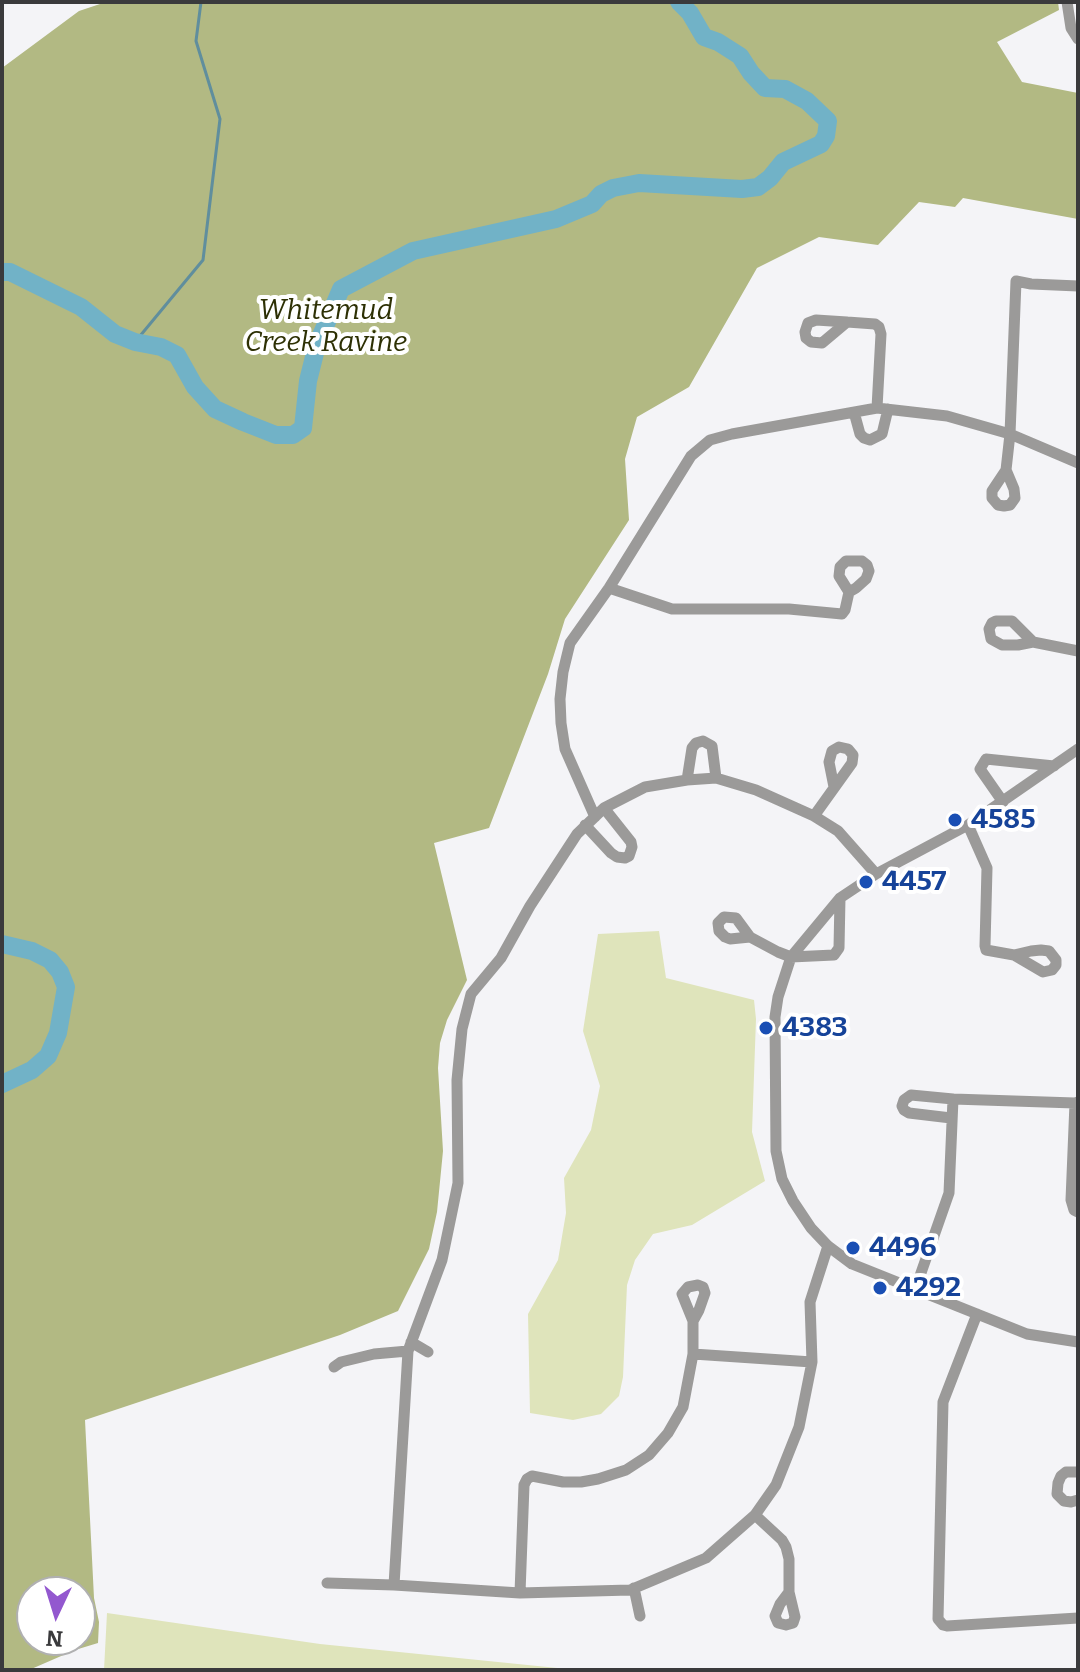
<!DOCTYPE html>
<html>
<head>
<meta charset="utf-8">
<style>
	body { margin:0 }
	#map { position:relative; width:1080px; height:1672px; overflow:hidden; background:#f4f4f7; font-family:Bitter,serif }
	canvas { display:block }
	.frame { position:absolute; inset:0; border:4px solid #3a3a3c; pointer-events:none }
	.north { position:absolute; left:16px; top:1576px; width:80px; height:80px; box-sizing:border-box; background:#fff; border:2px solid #b0b0b1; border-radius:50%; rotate:184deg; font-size:22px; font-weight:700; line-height:32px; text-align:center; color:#3a3a3c }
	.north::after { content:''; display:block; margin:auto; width:28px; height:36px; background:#9358cf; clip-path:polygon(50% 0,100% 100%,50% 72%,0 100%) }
</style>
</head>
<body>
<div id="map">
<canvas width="1080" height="1672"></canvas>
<div class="frame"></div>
<div class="north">N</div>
</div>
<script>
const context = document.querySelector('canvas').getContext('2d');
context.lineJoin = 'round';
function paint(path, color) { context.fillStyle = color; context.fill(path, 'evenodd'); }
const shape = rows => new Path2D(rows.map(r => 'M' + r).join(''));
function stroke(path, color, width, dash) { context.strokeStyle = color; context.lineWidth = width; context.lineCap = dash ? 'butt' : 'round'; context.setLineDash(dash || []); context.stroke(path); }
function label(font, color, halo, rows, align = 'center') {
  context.font = font + ' Bitter,serif'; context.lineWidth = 8; context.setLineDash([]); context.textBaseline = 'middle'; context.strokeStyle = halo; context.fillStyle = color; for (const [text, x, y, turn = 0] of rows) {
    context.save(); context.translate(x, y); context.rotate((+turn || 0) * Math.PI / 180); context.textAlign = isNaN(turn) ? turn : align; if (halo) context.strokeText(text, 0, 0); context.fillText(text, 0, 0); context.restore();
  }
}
paint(shape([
	[659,931,666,978,754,1000,756,1019,752,1132,765,1181,692,1225,653,1234,635,1260,627,1285,623,1377,619,1396,601,1414,573,1420,530,1413,528,1314,558,1260,566,1213,564,1178,591,1130,600,1086,583,1031,598,934],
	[107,1613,320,1644,577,1670,104,1670]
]), '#dfe4bb');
paint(shape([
	[106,2,1058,2,1059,10,997,42,1022,82,1078,93,1078,219,963,198,955,207,919,202,878,245,819,237,757,268,689,387,637,417,625,459,629,520,565,619,548,674,489,828,434,843,467,980,447,1020,440,1043,438,1068,443,1151,437,1212,429,1249,398,1311,340,1335,85,1420,94,1598,99,1622,98,1643,75,1650,29,1670,2,1670,2,68,79,11],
	[32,1592,80,1592,80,1640,32,1640]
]), '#b2b983');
stroke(shape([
	[135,342,203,260,220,119,196,41,201,2]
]), '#608e9d', 3);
stroke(shape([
	[2,272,10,272,81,307,115,334,135,342,161,347,177,355,195,387,215,409,243,422,276,435,293,435,303,428,308,381,317,345,341,289,413,251,556,219,592,204,601,194,613,188,639,183,742,189,758,187,770,178,783,162,821,144,826,136,828,121,807,101,785,89,765,88,751,73,740,56,718,42,704,37,690,13,679,2],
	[2,944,32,951,50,960,60,972,66,987,58,1033,48,1056,32,1070,2,1084]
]), '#71b2c7', 18);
stroke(shape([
	[1067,2,1071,28,1078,39],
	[847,322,822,343,811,342,806,338,805,332,808,323,816,320,847,322,875,324,879,327,881,334,877,408],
	[854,412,860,434,864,438,870,440,882,434,888,409],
	[1006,470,1014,489,1015,498,1010,505,1004,506,998,505,992,498,992,491,1006,470,1010,434,1016,281,1031,284,1078,286],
	[609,588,672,609,789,609,842,614,845,610,849,592,839,576,840,567,846,561,862,561,867,565,869,571,866,579,856,588,849,592],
	[1033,642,1012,621,996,621,992,623,989,629,991,639,1002,645,1018,645,1033,642,1078,651],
	[1078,749,968,825,876,874,840,898,791,957,778,997,775,1017,776,1151,782,1179,793,1201,811,1228,828,1246,852,1264,1027,1334,1078,1342],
	[687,780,692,748,696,743,703,741,712,746,716,778],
	[1003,802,980,769,986,759,1054,766],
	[814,816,852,763,853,755,848,749,839,747,832,751,829,762,834,787],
	[595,817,565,749,561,723,560,699,563,672,570,643,609,588,691,456,710,440,732,434,877,408,947,416,1010,434,1078,463],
	[585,825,611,853,617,857,625,858,629,856,632,847,631,842,604,808],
	[968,825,987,868,985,946,986,950,1014,955,1043,972,1052,970,1056,965,1056,960,1049,951,1041,950,1031,951,1014,955],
	[750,937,730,939,725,937,719,931,718,923,724,917,736,918,750,937,778,952,791,957,834,955,839,948,840,898],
	[1075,1103,1071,1200,1074,1210,1078,1212],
	[951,1118,909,1113,904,1110,902,1106,904,1100,911,1095,953,1099],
	[915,1290,949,1193,953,1099,1075,1103,1078,1102],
	[977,1314,943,1402,938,1619,943,1625,947,1626,1078,1618],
	[693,1321,682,1294,688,1287,698,1285,703,1287,705,1293,699,1310,693,1321,693,1354],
	[411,1342,428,1352],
	[334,1367,341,1362,374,1354,408,1351],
	[1078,1472,1066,1472,1061,1476,1058,1483,1057,1494,1064,1501,1071,1502,1078,1500],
	[755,1515,782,1540,786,1547,789,1559,789,1592,780,1604,775,1616,778,1623,786,1625,793,1623,795,1617,789,1592],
	[327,1583,394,1585,520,1593,630,1590,706,1558,755,1515,776,1485,799,1427,812,1362,810,1302,828,1246],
	[394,1585,408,1351,442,1260,458,1183,457,1080,462,1029,471,994,501,958,530,906,577,834,604,808,645,787,687,780,716,778,756,790,814,816,838,831,876,874],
	[634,1588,640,1616],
	[520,1593,524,1485,527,1479,532,1476,563,1482,581,1482,598,1479,626,1470,649,1455,668,1433,683,1407,693,1354,812,1362]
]), '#9b9a99', 11);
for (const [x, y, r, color] of [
	[955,820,8,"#1a4fb4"],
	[866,882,8,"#1a4fb4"],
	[766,1028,8,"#1a4fb4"],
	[853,1248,8,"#1a4fb4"],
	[880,1288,8,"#1a4fb4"]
]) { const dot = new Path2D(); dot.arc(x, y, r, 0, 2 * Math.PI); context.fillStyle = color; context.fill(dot); stroke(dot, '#fff', 3); }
label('italic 28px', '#2d3004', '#fff', [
	["Whitemud",326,311],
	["Creek Ravine",326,343]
]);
label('bold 28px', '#164399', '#fff', [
	["4585",971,820],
	["4457",882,882],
	["4383",782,1028],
	["4496",869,1248],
	["4292",896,1288]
], 'left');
</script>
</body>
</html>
